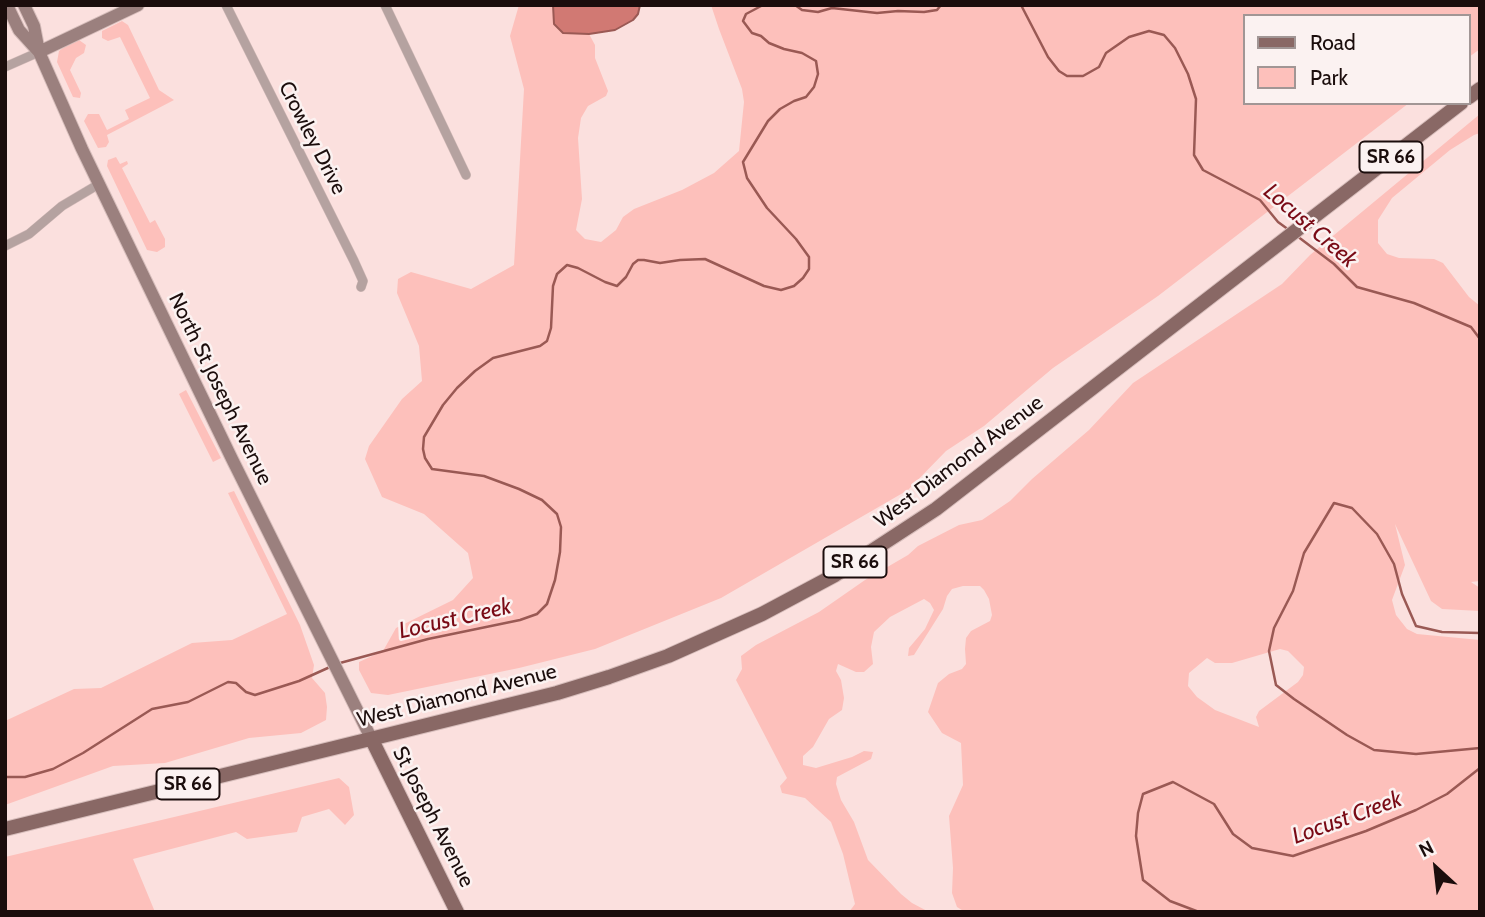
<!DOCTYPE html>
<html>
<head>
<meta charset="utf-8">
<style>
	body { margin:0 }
	#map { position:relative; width:1485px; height:917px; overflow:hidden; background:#fbe0de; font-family:Cabin,sans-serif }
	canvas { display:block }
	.frame { position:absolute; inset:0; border:7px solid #1b0d0c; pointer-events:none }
	.legend { position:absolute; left:1243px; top:14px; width:228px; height:91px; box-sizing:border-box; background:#fbf2f1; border:2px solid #a19695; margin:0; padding:9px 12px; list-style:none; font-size:21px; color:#1b0d0c }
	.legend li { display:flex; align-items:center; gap:14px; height:35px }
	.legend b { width:35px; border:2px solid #a19695 }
	.north { position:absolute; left:1401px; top:833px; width:70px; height:70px; -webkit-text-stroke:5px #fbf2f1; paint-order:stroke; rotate:333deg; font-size:19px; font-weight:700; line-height:28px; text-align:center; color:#1b0d0c }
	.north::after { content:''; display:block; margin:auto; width:24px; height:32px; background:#1b0d0c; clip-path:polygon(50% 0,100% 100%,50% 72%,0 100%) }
</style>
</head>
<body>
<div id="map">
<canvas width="1485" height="917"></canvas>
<div class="frame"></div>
<ul class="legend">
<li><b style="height:9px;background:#896865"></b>Road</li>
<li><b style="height:19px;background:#fdc0bb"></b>Park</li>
</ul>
<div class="north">N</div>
</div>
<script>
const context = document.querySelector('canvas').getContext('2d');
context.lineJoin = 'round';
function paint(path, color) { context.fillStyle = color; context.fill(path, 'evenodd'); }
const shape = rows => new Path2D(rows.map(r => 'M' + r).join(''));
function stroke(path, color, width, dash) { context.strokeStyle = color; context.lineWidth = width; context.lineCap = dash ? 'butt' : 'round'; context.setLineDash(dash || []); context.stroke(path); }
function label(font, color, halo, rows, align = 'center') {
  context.font = font + ' Cabin,sans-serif'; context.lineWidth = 5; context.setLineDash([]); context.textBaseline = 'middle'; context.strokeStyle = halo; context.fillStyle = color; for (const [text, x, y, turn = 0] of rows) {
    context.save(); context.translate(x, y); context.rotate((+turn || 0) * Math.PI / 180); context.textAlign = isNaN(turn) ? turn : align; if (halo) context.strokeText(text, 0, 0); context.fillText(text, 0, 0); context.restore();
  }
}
paint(shape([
	[519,5,553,5,554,24,563,33,589,34,595,45,595,58,608,91,606,96,588,106,581,118,578,138,582,199,576,230,585,239,601,242,616,230,623,217,634,209,682,190,714,173,739,151,744,102,742,89,719,29,711,5,1480,5,1480,49,1469,57,1469,16,1245,16,1245,103,1409,103,1158,296,1053,368,984,426,946,451,908,490,721,598,595,649,519,668,388,695,371,693,359,670,359,662,383,651,396,628,453,600,473,578,468,553,424,514,382,497,365,459,369,446,402,399,422,381,419,346,397,293,398,279,411,272,471,289,514,265,524,89,510,36],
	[122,21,128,25,159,90,174,100,107,135,109,142,106,147,98,148,84,121,88,114,99,114,107,130,129,119,125,110,150,98,120,37,108,41,102,38,102,31],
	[79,40,86,45,84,53,76,58,70,70,81,93,80,98,73,97,57,62,59,51,71,42],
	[1480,114,1480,133,1474,135,1450,150,1392,198,1378,220,1378,243,1387,254,1399,258,1434,259,1443,263,1469,297,1480,306,1480,581,1471,582,1480,588,1480,611,1442,609,1431,601,1395,524,1405,565,1392,600,1396,615,1407,629,1417,634,1480,640,1480,912,965,912,957,907,952,893,953,868,949,816,963,785,961,743,942,733,928,712,938,683,949,674,962,669,966,664,965,649,966,638,971,631,990,621,992,615,989,599,984,590,980,586,963,586,952,589,947,596,943,609,914,655,908,656,909,648,925,629,934,610,930,603,924,599,890,617,874,632,871,647,873,664,864,672,856,672,838,664,836,671,841,680,844,698,842,710,829,719,813,747,803,756,803,765,816,768,852,757,864,751,873,752,871,759,837,777,836,784,841,800,854,822,868,860,901,894,912,903,929,912,849,912,855,904,843,854,831,822,805,798,782,793,780,786,787,778,736,680,742,669,741,656,756,645,819,612,865,580,908,555,918,546,959,525,982,520,1010,501,1032,479,1089,430,1133,383,1282,284,1310,255],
	[1280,649,1288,651,1304,667,1303,675,1298,682,1259,711,1256,717,1259,727,1215,710,1197,697,1188,686,1189,673,1207,658,1215,663,1232,663],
	[116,157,120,164,127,161,128,164,122,168,150,223,155,220,165,239,165,247,157,252,147,250,107,166,108,160],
	[186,390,221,458,213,462,179,394],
	[234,491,300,625,314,665,312,678,325,693,327,707,326,720,301,733,249,738,165,763,113,766,5,805,5,721,74,689,101,688,192,643,232,640,287,614,228,493],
	[339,778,349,787,354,815,345,825,329,809,302,817,297,832,247,839,236,832,133,859,155,912,5,912,5,857]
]), '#fdc0bb');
const water = shape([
	[553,5,640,5,638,14,633,20,615,30,589,34,563,33,554,24,553,5]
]);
paint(water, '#d17973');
stroke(water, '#9a5954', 2);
stroke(shape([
	[795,5,802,10,818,12,832,8,877,13,898,11,924,12,937,10,941,5],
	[1021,5,1048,57,1059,71,1067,76,1083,76,1099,67,1106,53,1129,37,1149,31,1164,35,1175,48,1188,74,1196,99,1194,155,1203,170,1260,200,1278,222,1289,230],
	[1297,236,1334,264,1357,287,1414,303,1471,327,1480,339],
	[1480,633,1442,632,1416,626,1402,594,1394,564,1377,534,1352,508,1334,503,1304,553,1293,591,1274,628,1269,651,1276,685,1294,699,1347,735,1374,750,1416,754,1480,748],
	[340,663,428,639,520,620,537,614,547,604,555,580,560,552,561,527,557,514,542,500,519,489,484,476,432,469,425,458,423,449,424,437,443,405,457,388,475,371,493,358,540,346,547,341,551,328,553,286,557,274,567,265,578,268,605,282,617,286,626,277,633,264,638,260,644,260,660,263,680,260,705,259,764,286,781,290,794,286,803,278,809,269,809,257,796,239,767,208,747,178,743,162,768,121,780,109,794,101,806,97,814,87,818,74,816,61,802,53,784,49,769,43,761,36,752,33,743,21,746,14,763,5],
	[5,777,25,777,53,769,83,753,152,709,188,702,228,682,236,683,246,692,255,695,299,681,330,667],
	[1199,912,1170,901,1143,880,1136,836,1138,813,1143,794,1173,782,1214,804,1233,834,1252,848,1293,856,1366,831,1416,810,1447,794,1480,768]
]), '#9a5954', 2.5);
const street = shape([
	[226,5,354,261,363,281,361,287],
	[385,5,466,175],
	[5,67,39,52],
	[5,246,29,234,62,206,99,184]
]);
const secondary = shape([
	[7,5,19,30,38,51],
	[24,5,34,26,39,52,82,149,232,459,372,740],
	[39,52,138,5]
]);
const primary = shape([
	[1469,97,1480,89],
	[372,740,457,912],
	[5,829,557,693,609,677,668,656,762,614,835,575,936,509,1461,103]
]);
stroke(street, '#d7bebc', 10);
stroke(secondary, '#d7bebc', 14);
stroke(primary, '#d7bebc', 16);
stroke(street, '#b5a2a0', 9);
stroke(secondary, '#9b807e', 12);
stroke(primary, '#896865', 14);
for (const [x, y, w] of [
	[1391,157,63],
	[855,562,63],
	[188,784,63]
]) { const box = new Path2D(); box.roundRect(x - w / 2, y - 15.5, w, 31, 5); context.fillStyle = '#fbf2f1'; context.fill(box); stroke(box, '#1b0d0c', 2); }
label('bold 19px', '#1b0d0c', null, [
	["SR 66",1391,157],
	["SR 66",855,562],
	["SR 66",188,784]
]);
label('21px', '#1b0d0c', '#fbf2f1', [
	["Crowley Drive",312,138,63],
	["North St Joseph Avenue",220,389,64],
	["West Diamond Avenue",959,462,-37],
	["West Diamond Avenue",457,696,-14],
	["St Joseph Avenue",433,817,63]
]);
label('italic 23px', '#790a15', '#fbf2f1', [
	["Locust Creek",1310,226,41],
	["Locust Creek",455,619,-13],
	["Locust Creek",1347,818,-20]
]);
</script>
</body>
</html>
